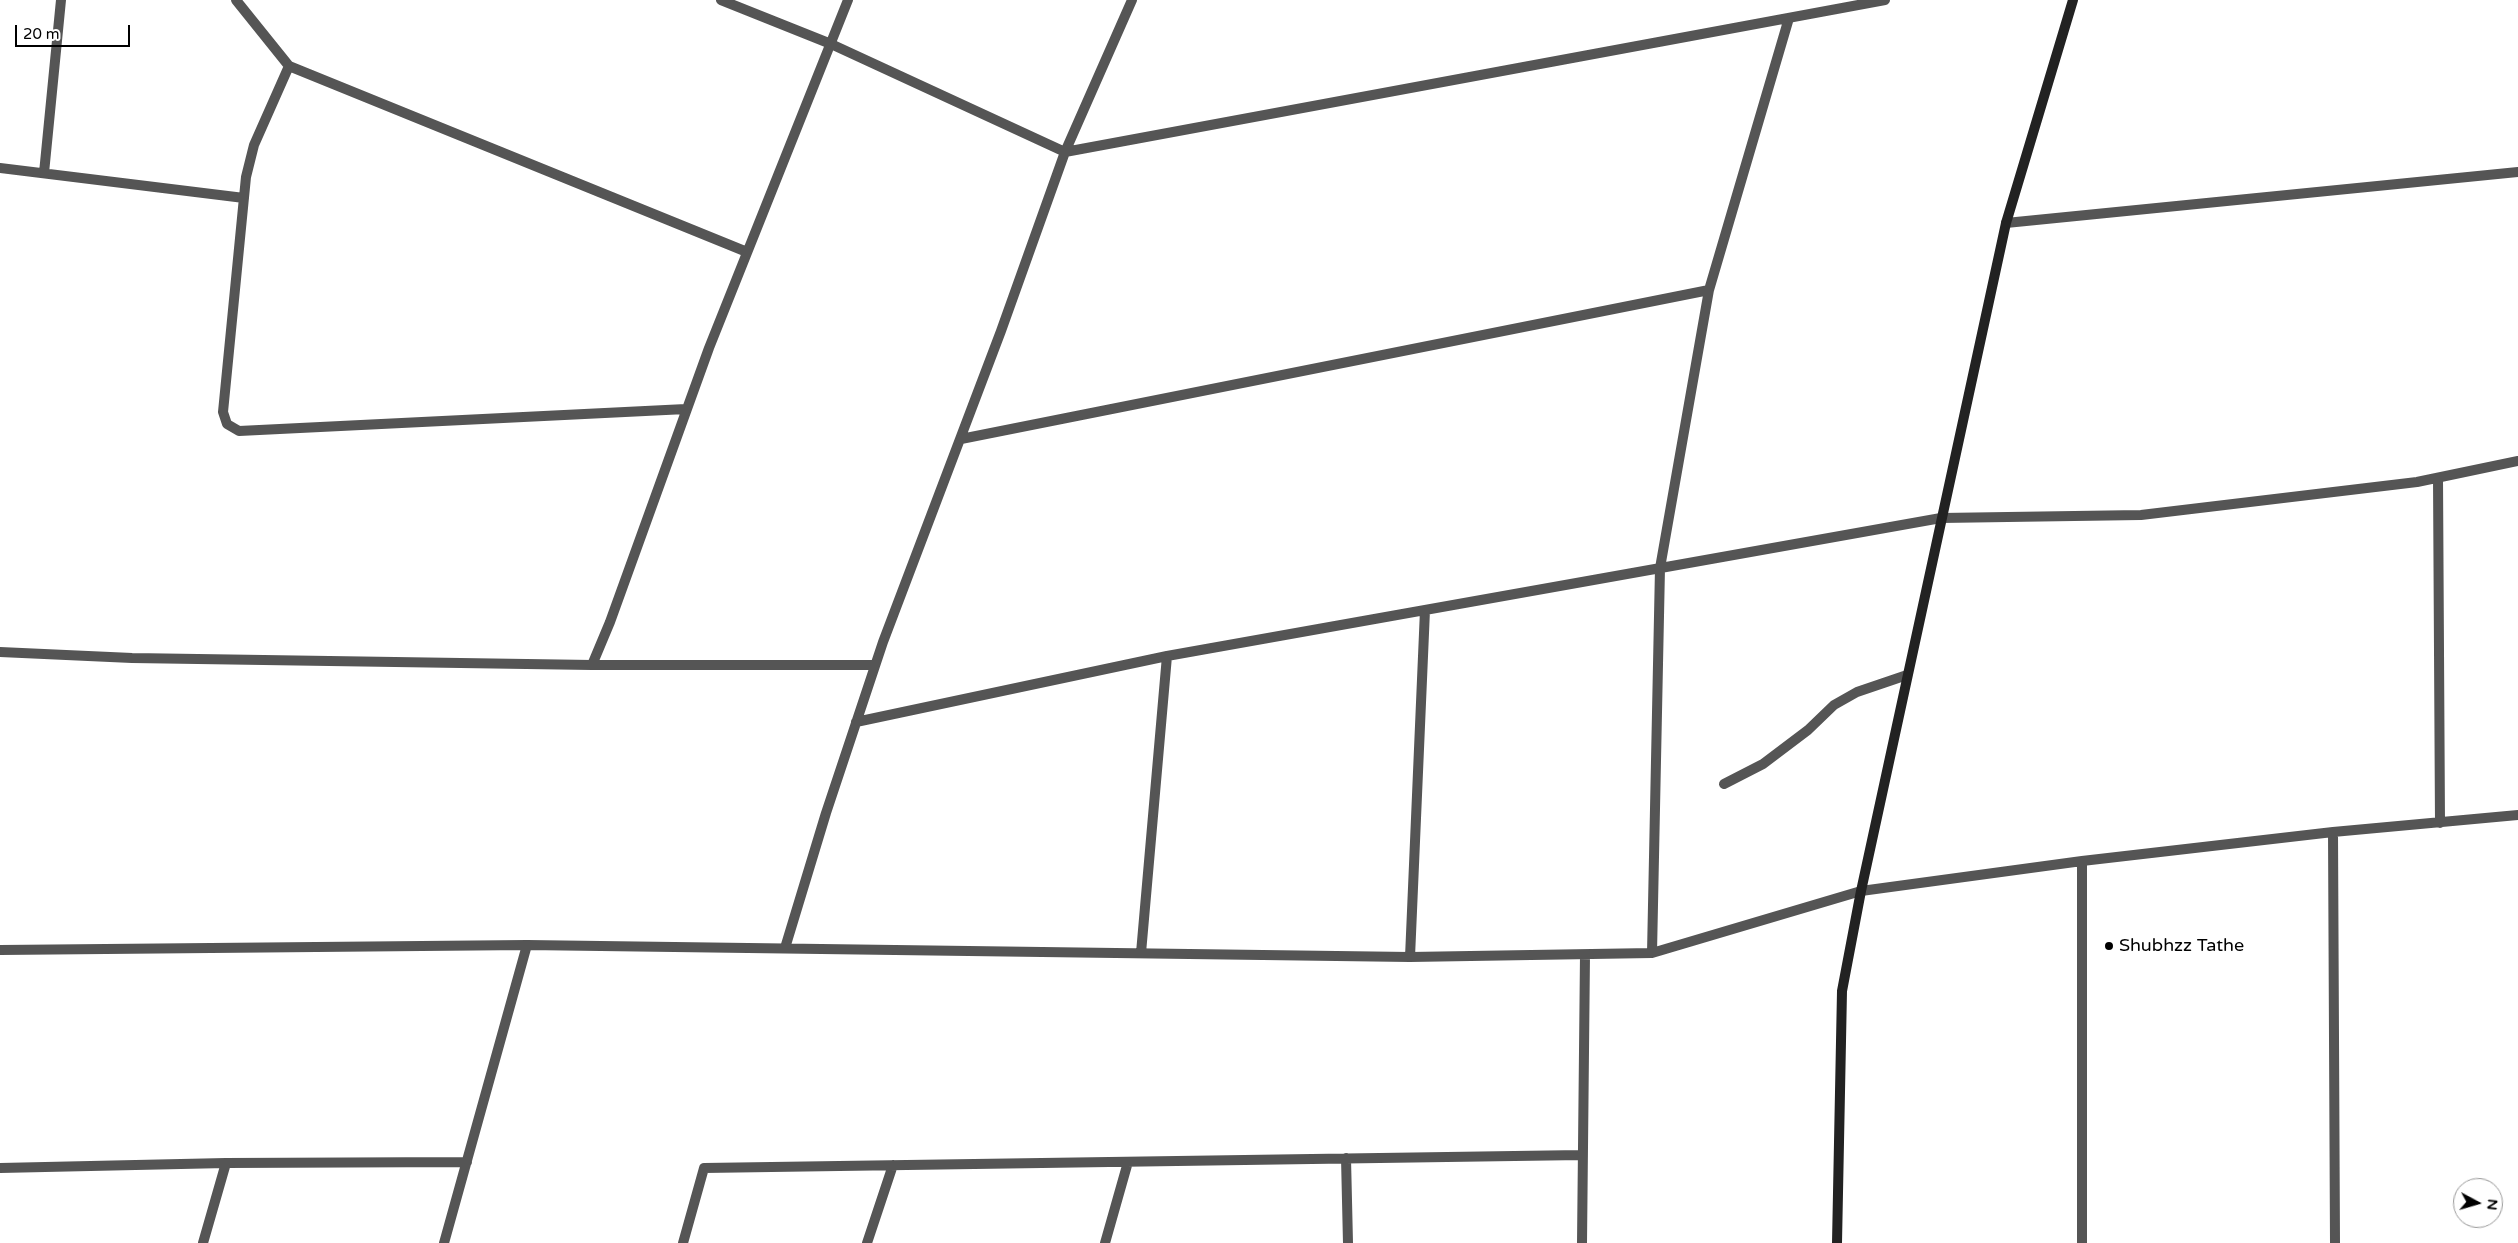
<!DOCTYPE html>
<html>
<head>
<meta charset="utf-8">
<style>
	body { margin:0 }
	#map { position:relative; width:2518px; height:1243px; overflow:hidden; background:#fff; font-family:"Varela Round",sans-serif }
	canvas { display:block }
	.north { position:absolute; left:2453px; top:1178px; width:50px; height:50px; box-sizing:border-box; background:#fff; border:1px solid #999; border-radius:50%; rotate:96deg; font-size:14px; font-weight:700; line-height:20px; text-align:center; color:#000 }
	.north::after { content:''; display:block; margin:auto; width:18px; height:22px; background:#000; clip-path:polygon(50% 0,100% 100%,50% 72%,0 100%) }
	.scale { position:absolute; left:15px; top:25px; width:115px; height:22px; box-sizing:border-box; border:2px solid #000; border-top:0; padding-left:6px; font-size:15px; line-height:18px; white-space:nowrap; color:#000; -webkit-text-stroke:4px #fff; paint-order:stroke }
</style>
</head>
<body>
<div id="map">
<canvas width="2518" height="1243"></canvas>
<div class="north">N</div>
<div class="scale">20 m</div>
</div>
<script>
const context = document.querySelector('canvas').getContext('2d');
context.lineJoin = 'round';
const shape = rows => new Path2D(rows.map(r => 'M' + r).join(''));
function stroke(path, color, width, dash) { context.strokeStyle = color; context.lineWidth = width; context.lineCap = dash ? 'butt' : 'round'; context.setLineDash(dash || []); context.stroke(path); }
function label(font, color, halo, rows, align = 'center') {
  context.font = font + ' "Varela Round",sans-serif'; context.lineWidth = 4; context.setLineDash([]); context.textBaseline = 'middle'; context.strokeStyle = halo; context.fillStyle = color; for (const [text, x, y, turn = 0] of rows) {
    context.save(); context.translate(x, y); context.rotate((+turn || 0) * Math.PI / 180); context.textAlign = isNaN(turn) ? turn : align; if (halo) context.strokeText(text, 0, 0); context.fillText(text, 0, 0); context.restore();
  }
}
stroke(shape([
	[1724,784,1763,764,1808,730,1834,705,1857,692,1907,675]
]), '#555', 10);
stroke(shape([
	[236,0,289,66,747,252],
	[721,0,831,44,1065,152,1885,0],
	[289,66,254,145,246,177,223,412,227,424,239,431,686,409],
	[0,168,244,198],
	[44,173,61,0],
	[2006,223,2518,172],
	[961,439,1709,290],
	[2438,478,2440,823],
	[0,652,132,658,592,665,875,665],
	[592,665,610,622,709,348,848,0],
	[856,722,1167,656,1941,518,2141,515,2417,482,2518,461],
	[2333,832,2335,1243],
	[785,948,826,813,883,642,1001,331,1065,152,1132,0],
	[0,950,527,945,1410,957,1652,953,1861,891,2082,861,2333,832,2518,815],
	[1141,953,1167,656],
	[1652,953,1660,568,1709,290,1789,18],
	[1410,957,1425,610],
	[1346,1158,1348,1243],
	[0,1168,226,1163,467,1162],
	[203,1243,226,1163],
	[444,1243,527,945],
	[683,1243,704,1168,1582,1155],
	[867,1243,893,1165],
	[1105,1243,1128,1162],
	[1582,1243,1585,955],
	[2082,1243,2082,861]
]), '#555', 10);
stroke(shape([
	[1837,1243,1842,991,1861,891,2006,223,2073,0]
]), '#222', 10);
for (const [x, y, r, color] of [
	[2109,946,5,"#000"]
]) { const dot = new Path2D(); dot.arc(x, y, r, 0, 2 * Math.PI); context.fillStyle = color; context.fill(dot); stroke(dot, '#fff', 2); }
label('18px', '#000', '#fff', [
	["Shubhzz Tathe",2119,946]
], 'left');
</script>
</body>
</html>
